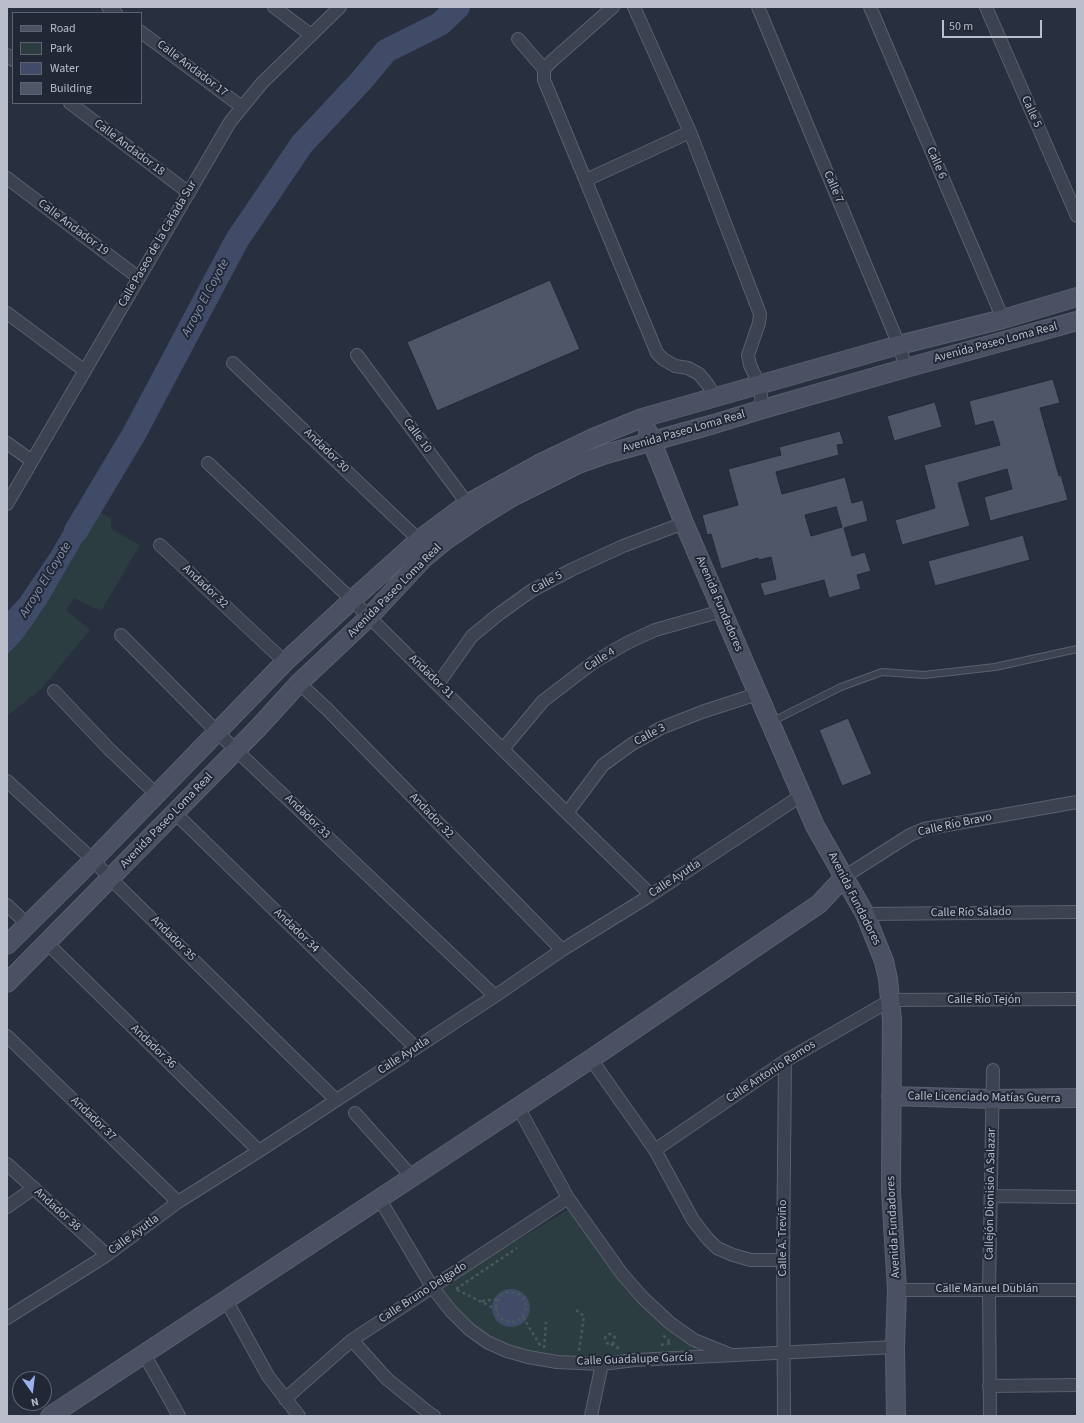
<!DOCTYPE html>
<html>
<head>
<meta charset="utf-8">
<style>
	body { margin:0 }
	#map { position:relative; width:1084px; height:1423px; overflow:hidden; background:#28303f; font-family:"Source Sans 3",sans-serif }
	canvas { display:block }
	.frame { position:absolute; inset:0; border:8px solid #b9beca; pointer-events:none }
	.legend { position:absolute; left:12px; top:12px; width:130px; height:92px; box-sizing:border-box; background:#212735; border:1px solid #5e6371; margin:0; padding:5px 7px; list-style:none; font-size:12px; color:#b9beca }
	.legend li { display:flex; align-items:center; gap:8px; height:20px }
	.legend b { width:20px; border:1px solid #5e6371 }
	.north { position:absolute; left:12px; top:1371px; width:40px; height:40px; box-sizing:border-box; background:#212735; border:1px solid #5e6371; border-radius:50%; rotate:166deg; font-size:11px; font-weight:700; line-height:16px; text-align:center; color:#b9beca }
	.north::after { content:''; display:block; margin:auto; width:14px; height:18px; background:#98b1ef; clip-path:polygon(50% 0,100% 100%,50% 72%,0 100%) }
	.scale { position:absolute; left:942px; top:20px; width:100px; height:18px; box-sizing:border-box; border:2px solid #b9beca; border-top:0; padding-left:5px; font-size:12px; line-height:14px; white-space:nowrap; color:#b9beca; -webkit-text-stroke:3px #212735; paint-order:stroke }
</style>
</head>
<body>
<div id="map">
<canvas width="1084" height="1423"></canvas>
<div class="frame"></div>
<ul class="legend">
<li><b style="height:5px;background:#4b5162"></b>Road</li>
<li><b style="height:11px;background:#2b3d41"></b>Park</li>
<li><b style="height:11px;background:#404c67"></b>Water</li>
<li><b style="height:11px;background:#4f5668"></b>Building</li>
</ul>
<div class="north">N</div>
<div class="scale">50 m</div>
</div>
<script>
const context = document.querySelector('canvas').getContext('2d');
context.lineJoin = 'round';
function paint(path, color) { context.fillStyle = color; context.fill(path, 'evenodd'); }
const shape = rows => new Path2D(rows.map(r => 'M' + r).join(''));
function stroke(path, color, width, dash) { context.strokeStyle = color; context.lineWidth = width; context.lineCap = dash ? 'butt' : 'round'; context.setLineDash(dash || []); context.stroke(path); }
function label(font, color, halo, rows, align = 'center') {
  context.font = font + ' "Source Sans 3",sans-serif'; context.lineWidth = 4; context.setLineDash([]); context.textBaseline = 'middle'; context.strokeStyle = halo; context.fillStyle = color; for (const [text, x, y, turn = 0] of rows) {
    context.save(); context.translate(x, y); context.rotate((+turn || 0) * Math.PI / 180); context.textAlign = isNaN(turn) ? turn : align; if (halo) context.strokeText(text, 0, 0); context.fillText(text, 0, 0); context.restore();
  }
}
paint(shape([
	[99,512,111,518,111,529,140,545,101,611,74,598,66,610,90,630,41,689,7,716,7,655,23,638,47,603],
	[568,1210,621,1282,724,1354,557,1362,498,1347,434,1290]
]), '#2b3d41');
paint(shape([
	[82,499,101,509,47,603,23,638,7,655,7,612,20,598,51,552],
	'492 1308a19 19 0 1 1 38 0a19 19 0 1 1-38 0Z'
]), '#404c67');
stroke(shape([
	[76,531,134,434,237,240,302,144,361,81,386,51,440,24,458,7]
]), '#404c67', 24);
const building = shape([
	[550,280,580,349,437,411,407,342,550,280],
	[1053,379,1060,403,1040,408,1059,476,1061,475,1068,500,990,521,984,497,1012,489,1007,469,958,483,970,526,902,545,895,520,935,508,924,465,1000,445,993,421,975,426,969,401,1053,379],
	[935,402,942,427,894,441,887,416,935,402],
	[840,431,844,444,837,445,839,455,776,472,782,494,845,477,852,503,863,500,868,521,844,528,852,556,865,552,871,571,857,575,861,589,829,598,824,580,764,596,760,583,776,579,771,557,759,560,758,558,721,569,711,534,707,535,702,515,738,505,728,469,781,455,779,447,840,431],
	[836,507,842,527,811,536,805,515,836,507],
	[1023,535,1030,560,935,586,928,561,1023,535],
	[848,718,872,774,842,786,819,730,848,718]
]);
paint(building, '#4f5668');
stroke(building, '#232936', 1);
const lane = shape([
	[771,722,841,687,882,672,924,675,995,667,1077,649]
]);
const street = shape([
	[108,7,116,13],
	[274,7,311,35],
	[634,7,690,132,760,314,759,323,748,355,750,365,759,384,763,409],
	[758,7,899,345,906,368],
	[870,7,1003,319],
	[986,7,1077,216],
	[141,32,242,107],
	[518,39,544,69,544,80,657,353,663,359,675,366,688,368,699,374,708,385,715,397],
	[7,55,13,60],
	[544,69,553,60,613,7],
	[70,103,189,193],
	[7,178,139,278],
	[586,180,690,132],
	[7,313,85,371],
	[357,355,472,510],
	[233,363,419,540],
	[7,443,32,461],
	[208,463,352,600,567,813,651,895],
	[7,504,230,122,262,83,340,7],
	[160,545,285,662],
	[121,635,217,732,495,996],
	[299,683,327,709,562,950],
	[438,684,472,636,499,614,531,591,571,570,623,546,684,523],
	[54,691,109,749,156,794],
	[503,749,543,701,594,662,627,643,655,630,722,611],
	[7,781,93,860,111,879,336,1100],
	[175,813,416,1048],
	[567,813,603,765,632,744,661,728,702,712,757,694],
	[844,877,910,835,924,829,1077,802],
	[7,905,27,924],
	[865,914,1077,912],
	[46,942,259,1151],
	[7,1036,178,1202],
	[591,1059,655,1150,693,1220,707,1238,717,1248,733,1255,751,1260,783,1260],
	[518,1107,568,1198,622,1274,643,1298,670,1323,694,1340,729,1354],
	[355,1113,412,1177],
	[655,1150,785,1061,891,1000,1077,999],
	[7,1164,107,1255],
	[991,1196,1077,1197],
	[379,1198,432,1287,451,1311,469,1329,487,1342,507,1351,528,1357,557,1362,602,1364,635,1360,895,1347],
	[7,1207,34,1188],
	[897,1290,1077,1290],
	[226,1300,268,1376,299,1416],
	[7,1318,107,1255,178,1202,259,1151,495,996,562,950,651,895,802,795],
	[352,1340,387,1379,429,1413,434,1416],
	[144,1354,179,1416],
	[989,1386,1077,1385],
	[285,1399,352,1340,568,1198],
	[591,1416,602,1364],
	[784,1416,783,1260,785,1061],
	[990,1416,989,1289,993,1070]
]);
const secondary = shape([
	[648,432,684,523,815,826,865,914,884,961,888,979,892,1020,891,1191,897,1290,895,1347,896,1416],
	[7,945,93,860,285,662,352,600,419,540,467,504,541,463,593,438,642,418,899,345,1003,319,1077,297],
	[7,983,258,728,299,683,369,617,424,558,446,540,478,518,512,497,578,464,606,454,714,424,763,409,906,368,1077,321],
	[891,1096,992,1099,1077,1098],
	[50,1416,591,1059,819,904,844,877]
]);
stroke(lane, '#5a606d', 8);
stroke(street, '#5a606d', 14);
stroke(secondary, '#5a606d', 20);
stroke(shape([
	[456,1289,517,1248],
	[457,1290,496,1309],
	'496 1307a15 15 0 1 1 30 0a15 15 0 1 1-30 0Z',
	[482,1301,498,1299],
	[576,1310,584,1316,579,1351],
	[523,1317,541,1347],
	'605 1339a5 5 0 1 1 10 0a5 5 0 1 1-10 0Z',
	[611,1344,620,1349],
	[661,1345,671,1343,662,1334],
	[544,1348,546,1322]
]), '#49585d', 2.5, [3, 3]);
stroke(lane, '#3c424f', 6);
stroke(street, '#3c424f', 12);
stroke(secondary, '#4b5162', 18);
label('12px', '#b9beca', '#212735', [
	["Calle Andador 17",192,69,37],
	["Calle 5",1031,112,66],
	["Calle Andador 18",129,148,37],
	["Calle 6",936,163,67],
	["Calle 7",833,187,67],
	["Calle Andador 19",73,228,37],
	["Calle Paseo de la Cañada Sur",158,244,-60],
	["Avenida Paseo Loma Real",996,343,-15],
	["Avenida Paseo Loma Real",684,432,-16],
	["Calle 10",417,436,54],
	["Andador 30",326,451,44],
	["Calle 5",547,583,-29],
	["Andador 32",205,587,43],
	["Avenida Paseo Loma Real",395,591,-45],
	["Avenida Fundadores",719,604,67],
	["Calle 4",600,660,-32],
	["Andador 31",431,677,44],
	["Calle 3",650,735,-28],
	["Andador 32",431,816,46],
	["Andador 33",307,817,44],
	["Avenida Paseo Loma Real",167,821,-46],
	["Calle Río Bravo",955,825,-12],
	["Calle Ayutla",675,879,-33],
	["Avenida Fundadores",854,899,63],
	["Calle Río Salado",971,913,-1],
	["Andador 34",296,931,44],
	["Andador 35",173,939,45],
	["Calle Río Tejón",984,1000],
	["Andador 36",153,1047,44],
	["Calle Ayutla",404,1056,-33],
	["Calle Antonio Ramos",771,1072,-33],
	["Calle Licenciado Matías Guerra",984,1098,1],
	["Andador 37",93,1119,44],
	["Callejón Dionisio A Salazar",991,1194,-89],
	["Andador 38",57,1210,42],
	["Avenida Fundadores",894,1227,-93],
	["Calle Ayutla",134,1235,-36],
	["Calle A. Treviño",783,1238,-90],
	["Calle Manuel Dublán",987,1289],
	["Calle Bruno Delgado",423,1293,-33],
	["Calle Guadalupe García",635,1360,-2]
]);
label('italic 13px', '#8491ae', '#212735', [
	["Arroyo El Coyote",206,298,-62],
	["Arroyo El Coyote",46,580,-58]
]);
</script>
</body>
</html>
